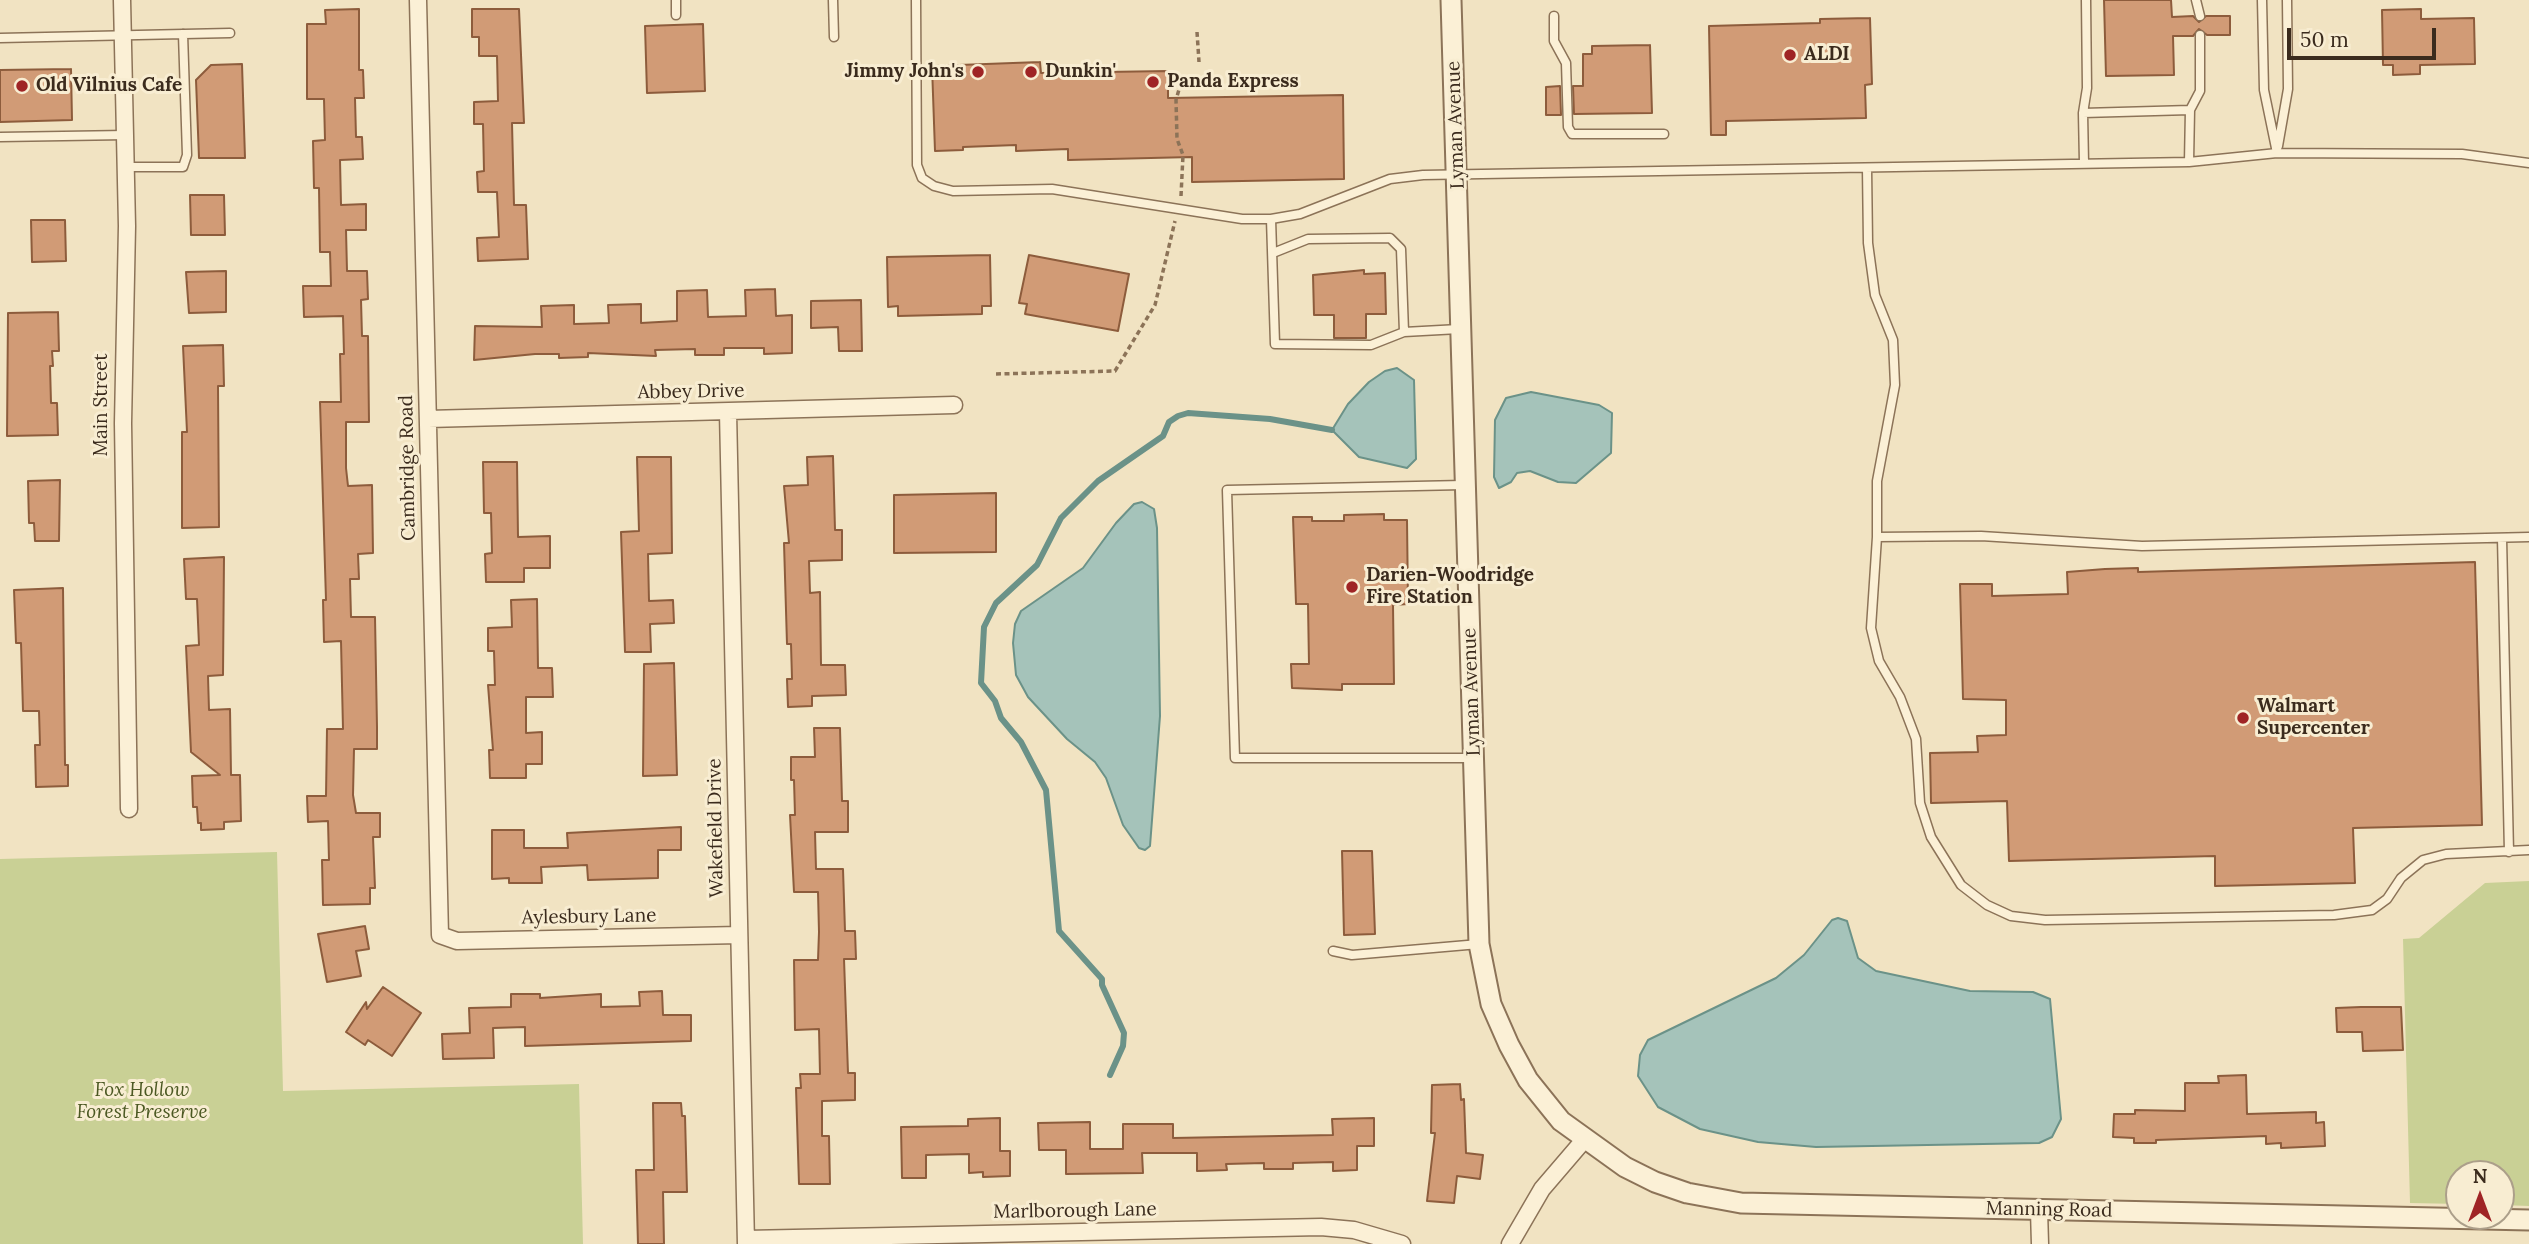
<!DOCTYPE html>
<html>
<head>
<meta charset="utf-8">
<style>
	body { margin:0 }
	#map { position:relative; width:2529px; height:1244px; overflow:hidden; background:#f1e3c2; font-family:Lora,serif }
	canvas { display:block }
	.north { position:absolute; left:2445px; top:1160px; width:70px; height:70px; box-sizing:border-box; background:#f8edd2; border:2px solid #ac9f8a; border-radius:50%; rotate:0deg; font-size:19px; font-weight:700; line-height:28px; text-align:center; color:#3b2b1d }
	.north::after { content:''; display:block; margin:auto; width:24px; height:32px; background:#9f2425; clip-path:polygon(50% 0,100% 100%,50% 72%,0 100%) }
	.scale { position:absolute; left:2287px; top:28px; width:149px; height:32px; box-sizing:border-box; border:4px solid #3b2b1d; border-top:0; padding-left:9px; font-size:21px; line-height:24px; white-space:nowrap; color:#3b2b1d; -webkit-text-stroke:5px #f8edd2; paint-order:stroke }
</style>
</head>
<body>
<div id="map">
<canvas width="2529" height="1244"></canvas>
<div class="north">N</div>
<div class="scale">50 m</div>
</div>
<script>
const context = document.querySelector('canvas').getContext('2d');
context.lineJoin = 'round';
function paint(path, color) { context.fillStyle = color; context.fill(path, 'evenodd'); }
const shape = rows => new Path2D(rows.map(r => 'M' + r).join(''));
function stroke(path, color, width, dash) { context.strokeStyle = color; context.lineWidth = width; context.lineCap = dash ? 'butt' : 'round'; context.setLineDash(dash || []); context.stroke(path); }
function label(font, color, halo, rows, align = 'center') {
  context.font = font + ' Lora,serif'; context.lineWidth = 6; context.setLineDash([]); context.textBaseline = 'middle'; context.strokeStyle = halo; context.fillStyle = color; for (const [text, x, y, turn = 0] of rows) {
    context.save(); context.translate(x, y); context.rotate((+turn || 0) * Math.PI / 180); context.textAlign = isNaN(turn) ? turn : align; if (halo) context.strokeText(text, 0, 0); context.fillText(text, 0, 0); context.restore();
  }
}
paint(shape([
	[277,852,283,1091,579,1084,583,1244,0,1244,0,859],
	[2529,881,2529,1206,2501,1205,2501,1174,2459,1174,2459,1204,2410,1203,2403,939,2419,938,2485,883]
]), '#c9d095');
const water = shape([
	[1397,368,1414,380,1416,459,1407,468,1359,457,1332,430,1348,404,1369,382,1385,371,1397,368],
	[1531,392,1599,405,1612,413,1611,453,1576,483,1558,482,1530,471,1517,473,1511,482,1499,488,1494,477,1495,420,1506,398,1531,392],
	[1142,502,1154,509,1157,528,1160,716,1150,846,1145,850,1139,848,1123,825,1106,778,1095,762,1067,739,1028,697,1016,675,1013,643,1015,624,1021,611,1083,568,1116,523,1134,504,1142,502],
	[1838,918,1847,921,1858,958,1876,971,1970,991,2033,992,2050,999,2061,1119,2052,1137,2039,1143,1816,1147,1758,1142,1700,1129,1658,1107,1638,1076,1640,1055,1648,1040,1776,978,1804,955,1832,920,1838,918]
]);
paint(water, '#a5c3ba');
stroke(water, '#6b9288', 2);
stroke(shape([
	[1110,1075,1123,1046,1124,1033,1102,985,1102,979,1059,931,1046,790,1021,742,1001,718,995,701,981,683,984,627,996,603,1037,565,1061,518,1098,481,1163,436,1169,422,1178,416,1188,413,1270,419,1332,430]
]), '#6b9288', 6);
const building = shape([
	[2104,0,2171,0,2172,17,2193,16,2199,22,2206,16,2230,16,2230,35,2207,35,2199,29,2193,36,2173,36,2174,75,2106,76,2104,0],
	[359,9,359,70,363,70,364,98,355,98,356,137,362,137,363,159,340,160,341,205,366,204,366,230,346,230,347,271,367,271,368,299,361,300,362,336,368,336,369,422,346,422,346,468,348,486,372,485,373,553,358,554,359,579,350,579,351,617,375,617,377,727,377,749,354,749,353,795,356,813,380,813,380,837,373,837,375,888,370,888,370,904,323,905,322,860,329,860,328,821,308,822,307,796,326,796,327,729,343,729,341,641,324,642,323,600,326,600,320,402,341,402,340,354,344,354,343,316,304,317,303,286,331,286,330,252,320,252,319,188,314,188,313,141,325,140,324,99,307,99,307,24,326,24,325,10,359,9],
	[472,9,519,9,524,123,512,123,514,205,526,205,528,259,478,261,477,238,499,237,497,192,478,192,477,172,484,171,483,124,474,124,474,102,498,101,497,56,479,56,479,37,472,37,472,9],
	[2421,9,2421,19,2474,18,2475,64,2420,65,2420,74,2393,75,2393,65,2383,65,2382,10,2421,9],
	[1870,18,1872,84,1865,85,1866,118,1726,121,1726,135,1711,135,1709,26,1820,23,1820,19,1870,18],
	[703,24,705,91,647,93,645,26,703,24],
	[1650,45,1652,113,1574,114,1573,86,1583,86,1583,54,1592,54,1592,46,1650,45],
	[1040,62,1041,73,1168,71,1168,98,1343,95,1344,179,1192,182,1192,157,1068,160,1068,149,1016,151,1016,145,963,147,963,150,935,151,932,66,1040,62],
	[242,64,245,158,199,158,196,80,211,65,242,64],
	[71,69,72,120,0,122,0,70,71,69],
	[1560,86,1561,115,1546,115,1546,87,1560,86],
	[190,195,224,195,225,235,191,235,190,195],
	[31,220,65,220,66,261,32,262,31,220],
	[990,255,991,306,982,306,982,314,898,316,898,306,888,307,887,257,990,255],
	[1029,255,1129,274,1118,331,1025,314,1027,304,1019,303,1029,255],
	[1364,270,1364,274,1385,273,1386,314,1366,314,1366,338,1334,338,1334,315,1314,315,1313,275,1364,270],
	[226,271,226,312,189,313,186,272,226,271],
	[775,289,776,316,792,315,792,353,764,354,764,348,724,348,724,355,695,355,695,349,655,350,656,356,588,353,588,357,559,358,559,354,535,354,474,360,475,326,542,327,541,306,574,305,574,324,609,323,608,305,641,304,641,323,677,321,677,291,707,290,708,317,746,316,745,290,775,289],
	[861,300,862,351,839,351,838,327,811,328,811,301,861,300],
	[58,312,59,351,52,351,53,366,50,366,51,403,57,403,58,435,7,436,8,313,58,312],
	[223,345,224,386,218,386,219,527,182,528,182,432,187,432,183,346,223,345],
	[833,456,835,530,842,530,842,560,809,561,810,593,820,592,821,665,845,665,846,695,812,696,812,706,788,707,787,679,792,679,791,644,787,644,784,543,789,543,784,486,808,485,807,457,833,456],
	[637,457,671,457,672,553,648,554,649,601,673,600,674,623,650,624,651,652,625,652,621,532,639,531,637,457],
	[483,462,517,462,518,537,550,536,550,568,524,568,524,582,486,582,485,554,492,553,491,513,484,513,483,462],
	[60,480,59,541,35,541,34,523,29,523,28,481,60,480],
	[996,493,996,552,894,553,894,495,996,493],
	[1384,514,1384,520,1407,520,1408,604,1393,605,1394,684,1342,684,1342,690,1292,688,1291,664,1309,664,1308,604,1296,604,1293,517,1312,517,1312,521,1344,521,1344,515,1384,514],
	[224,557,223,675,208,676,209,710,230,709,231,775,240,775,241,821,224,822,224,829,201,830,201,823,198,823,197,807,193,807,192,776,220,775,191,752,186,646,199,645,197,599,186,599,184,559,224,557],
	[2475,562,2482,825,2353,828,2355,883,2215,886,2215,856,2009,861,2007,801,1931,803,1930,753,1978,752,1977,736,2006,735,2006,700,1963,699,1960,584,1992,584,1992,596,2068,594,2067,572,2105,569,2138,568,2138,572,2475,562],
	[63,588,65,765,68,765,68,786,36,787,35,745,40,745,39,711,23,711,21,643,16,643,14,590,63,588],
	[537,599,538,668,552,668,553,697,526,697,526,733,542,732,542,764,526,764,526,778,490,778,489,750,493,750,488,685,495,685,494,651,488,651,488,628,512,627,511,600,537,599],
	[674,663,677,775,643,776,644,664,674,663],
	[814,728,840,728,842,801,848,801,848,832,815,832,816,869,843,869,845,931,855,931,856,959,844,959,848,1073,855,1073,855,1100,822,1101,822,1136,829,1136,830,1184,799,1184,796,1088,801,1088,800,1074,820,1074,819,1029,795,1030,794,960,818,960,819,932,818,892,794,892,790,815,795,815,794,780,791,780,791,757,815,757,814,728],
	[681,827,681,850,658,850,658,878,588,880,587,865,541,867,542,883,509,883,509,878,492,879,492,830,524,830,524,848,568,848,567,833,681,827],
	[1342,851,1372,851,1375,934,1344,935,1342,851],
	[365,926,369,949,356,951,361,976,327,982,318,934,365,926],
	[383,987,421,1013,392,1056,368,1040,365,1045,346,1032,366,1002,367,1009,383,987],
	[662,991,663,1015,691,1015,691,1041,525,1046,525,1027,493,1028,494,1058,443,1059,442,1034,470,1033,469,1008,511,1007,511,994,540,994,540,998,601,994,601,1007,640,1006,639,992,662,991],
	[2361,1007,2401,1007,2403,1050,2363,1051,2362,1032,2337,1032,2336,1008,2361,1007],
	[2246,1075,2247,1114,2316,1112,2316,1123,2324,1122,2325,1146,2281,1148,2281,1143,2266,1144,2266,1136,2156,1140,2156,1143,2134,1143,2134,1138,2113,1137,2114,1114,2135,1114,2135,1110,2185,1111,2185,1083,2219,1083,2218,1076,2246,1075],
	[1460,1084,1461,1100,1464,1099,1466,1153,1483,1155,1480,1179,1457,1176,1454,1203,1427,1201,1435,1133,1431,1133,1432,1085,1460,1084],
	[653,1103,681,1103,682,1116,685,1116,687,1192,663,1192,664,1244,638,1244,636,1170,654,1170,653,1103],
	[1000,1118,1000,1151,1010,1151,1010,1176,983,1177,983,1172,969,1173,969,1154,926,1155,926,1178,902,1178,901,1127,968,1126,968,1119,1000,1118],
	[1374,1118,1374,1146,1357,1146,1357,1170,1333,1171,1333,1162,1293,1163,1293,1169,1264,1169,1264,1163,1226,1164,1227,1170,1197,1171,1197,1153,1142,1153,1143,1173,1066,1174,1066,1150,1039,1150,1038,1123,1090,1122,1090,1149,1123,1149,1123,1124,1173,1124,1173,1138,1333,1135,1332,1119,1374,1118]
]);
paint(building, '#d19b76');
stroke(building, '#8d5c3c', 2);
const service = shape([
	[676,0,676,15],
	[833,0,834,37],
	[916,0,917,165,922,178,934,186,953,191,1052,189,1242,219,1271,219,1300,214,1390,179,1423,175,2189,162,2277,153,2462,154,2529,163],
	[2196,0,2200,16],
	[2262,0,2264,90,2277,153],
	[1554,16,1554,41,1566,63,1568,127,1572,134,1664,134],
	[0,38,230,33],
	[2190,110,2200,91,2200,35],
	[2083,113,2087,88,2086,0],
	[0,137,126,135],
	[2278,146,2288,89,2287,0],
	[2084,163,2083,113,2190,110,2189,162],
	[126,167,183,167,187,155,183,34],
	[1867,168,1868,243,1875,295,1893,340,1895,385,1877,481,1877,537,1981,536,2142,546,2529,537],
	[1271,219,1275,344,1371,345,1404,332,1459,329],
	[1273,253,1308,239,1390,238,1401,249,1404,332],
	[1463,485,1227,490,1235,758,1473,758],
	[1877,537,1871,628,1879,661,1900,697,1916,739,1920,803,1931,837,1961,885,1987,905,2011,916,2045,920,2334,915,2372,910,2387,899,2401,878,2423,860,2446,854,2529,850],
	[2502,538,2509,852],
	[1333,951,1352,955,1479,944]
]);
const minor = shape([
	[122,0,127,226,123,423,129,809],
	[418,0,440,935,457,941,739,935],
	[728,412,746,1244],
	[428,419,954,405],
	[2039,1210,2040,1244],
	[746,1239,1321,1227,1354,1230,1402,1244],
	[1510,1244,1542,1189,1584,1140]
]);
const tertiary = shape([
	[1451,0,1479,944,1491,1004,1509,1045,1528,1080,1561,1121,1625,1167,1655,1182,1687,1193,1741,1203,2529,1220]
]);
stroke(service, '#8c7358', 11);
stroke(minor, '#8c7358', 19);
stroke(tertiary, '#8c7358', 23);
stroke(shape([
	[1197,32,1199,62],
	[1181,196,1183,155,1177,139,1176,100,1180,86,1191,83],
	[996,374,1115,371,1155,305,1175,221]
]), '#8c7358', 3.5, [5, 3.5]);
stroke(service, '#fbf0d6', 8);
stroke(minor, '#fbf0d6', 16);
stroke(tertiary, '#fbf0d6', 19);
for (const [x, y, r, color] of [
	[1790,55,7,"#9f2425"],
	[978,72,7,"#9f2425"],
	[1031,72,7,"#9f2425"],
	[1153,82,7,"#9f2425"],
	[22,86,7,"#9f2425"],
	[1352,587,7,"#9f2425"],
	[2243,718,7,"#9f2425"]
]) { const dot = new Path2D(); dot.arc(x, y, r, 0, 2 * Math.PI); context.fillStyle = color; context.fill(dot); stroke(dot, '#f8edd2', 2.5); }
label('bold 19px', '#3b2b1d', '#f8edd2', [
	["ALDI",1804,55],
	["Jimmy John's",964,72,"right"],
	["Dunkin'",1045,72],
	["Panda Express",1167,82],
	["Old Vilnius Cafe",36,86],
	["Darien-Woodridge",1366,576],
	["Fire Station",1366,598],
	["Walmart",2257,707],
	["Supercenter",2257,729]
], 'left');
label('19px', '#3b2b1d', '#f8edd2', [
	["Lyman Avenue",1456,125,-92],
	["Abbey Drive",691,392,-1],
	["Main Street",102,405,-90],
	["Cambridge Road",408,468,-91],
	["Lyman Avenue",1472,692,-92],
	["Wakefield Drive",716,828,-91],
	["Aylesbury Lane",589,917,-1],
	["Manning Road",2049,1210,1],
	["Marlborough Lane",1075,1211,-1]
]);
label('italic 19px', '#4b5822', '#f8edd2', [
	["Fox Hollow",142,1091],
	["Forest Preserve",142,1113]
]);
</script>
</body>
</html>
